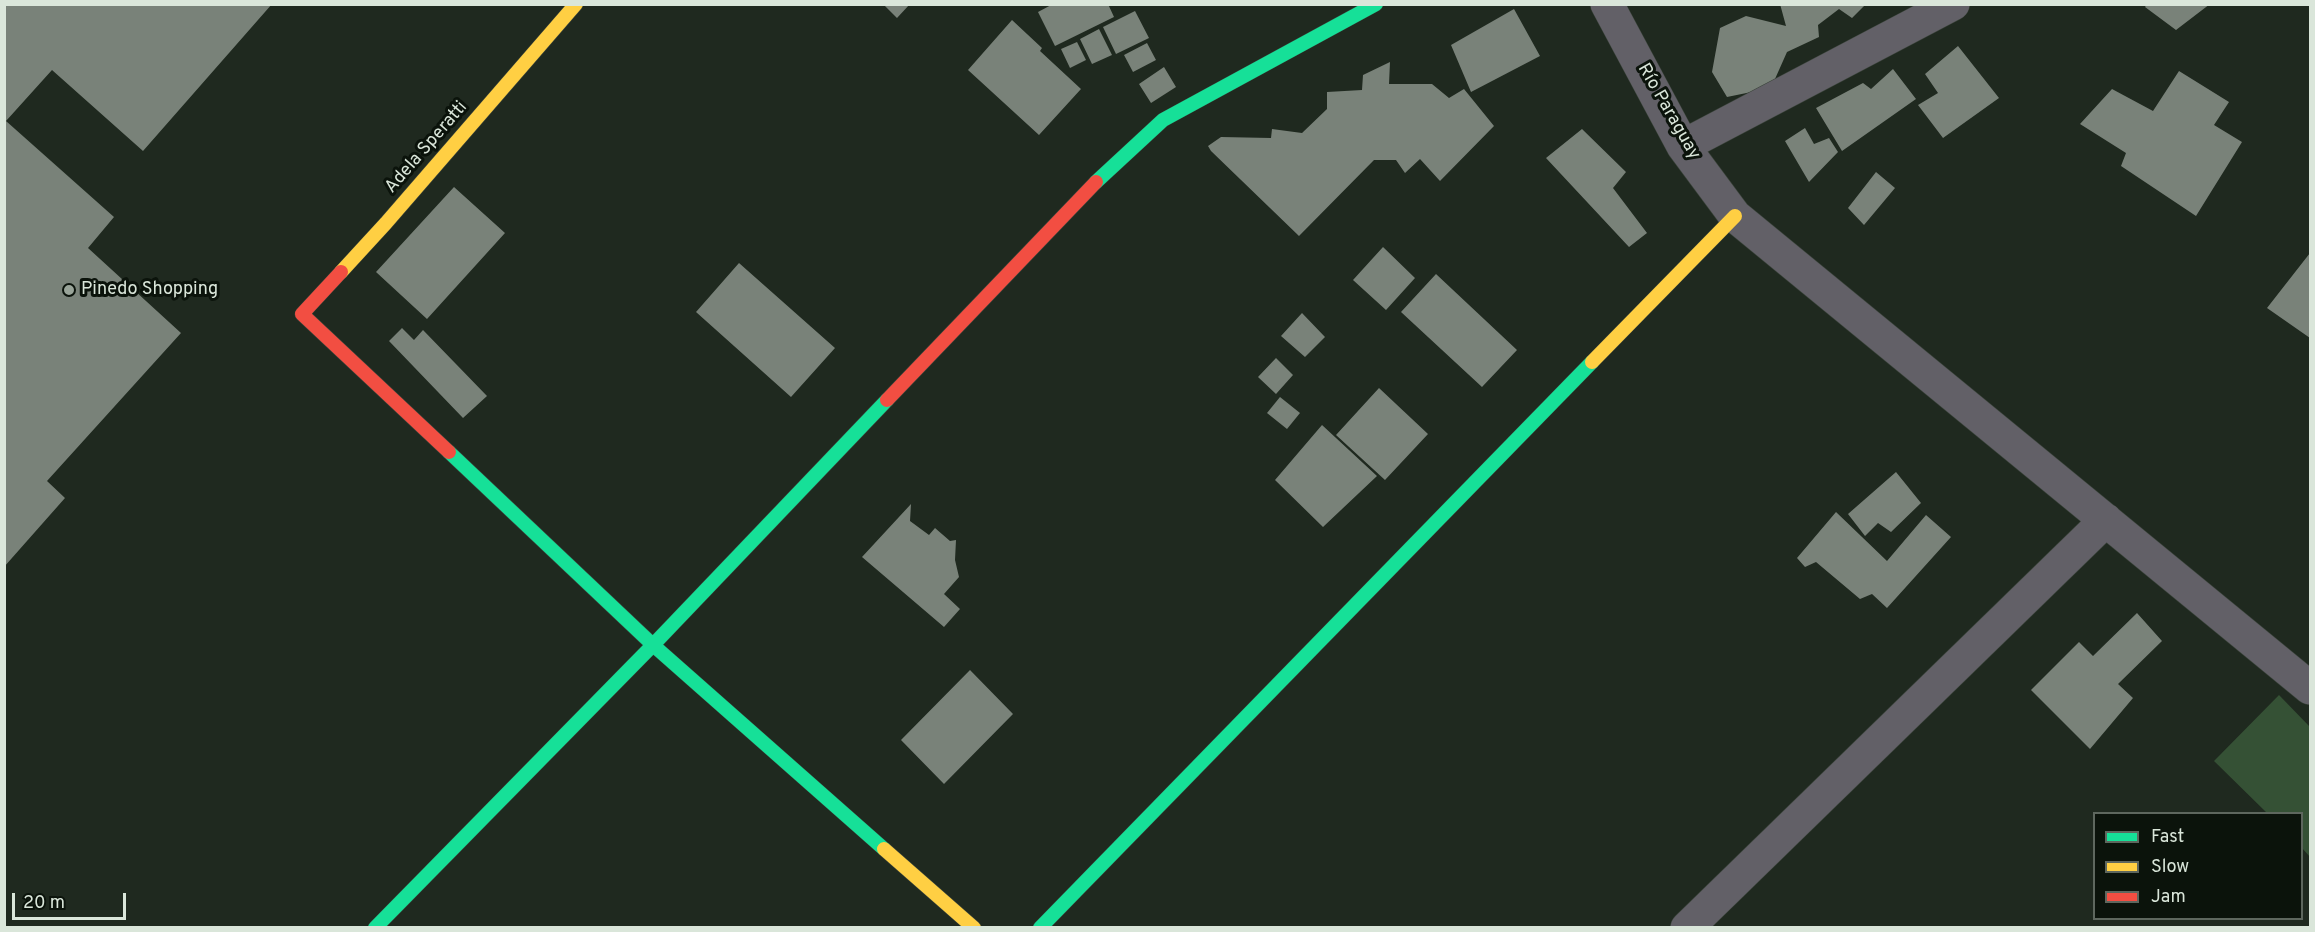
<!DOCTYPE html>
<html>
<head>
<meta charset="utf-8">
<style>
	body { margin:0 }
	#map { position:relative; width:2315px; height:932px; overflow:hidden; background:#1f291f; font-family:Overpass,sans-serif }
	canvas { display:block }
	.frame { position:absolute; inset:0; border:6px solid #dae6da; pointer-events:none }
	.legend { position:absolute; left:2093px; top:812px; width:210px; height:108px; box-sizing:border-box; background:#0b130b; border:2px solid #5e675e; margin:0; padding:8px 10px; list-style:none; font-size:18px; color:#dae6da }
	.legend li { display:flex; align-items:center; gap:12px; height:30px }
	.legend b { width:30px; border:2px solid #5e675e }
	.scale { position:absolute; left:12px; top:893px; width:114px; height:27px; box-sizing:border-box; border:3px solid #dae6da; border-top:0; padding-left:8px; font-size:18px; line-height:21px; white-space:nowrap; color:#dae6da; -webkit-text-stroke:4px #0b130b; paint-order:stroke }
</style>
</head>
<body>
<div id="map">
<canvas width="2315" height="932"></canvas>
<div class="frame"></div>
<ul class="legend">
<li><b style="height:8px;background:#16e098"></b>Fast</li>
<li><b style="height:8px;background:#ffcf43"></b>Slow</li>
<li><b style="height:8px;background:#f24e42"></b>Jam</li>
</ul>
<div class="scale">20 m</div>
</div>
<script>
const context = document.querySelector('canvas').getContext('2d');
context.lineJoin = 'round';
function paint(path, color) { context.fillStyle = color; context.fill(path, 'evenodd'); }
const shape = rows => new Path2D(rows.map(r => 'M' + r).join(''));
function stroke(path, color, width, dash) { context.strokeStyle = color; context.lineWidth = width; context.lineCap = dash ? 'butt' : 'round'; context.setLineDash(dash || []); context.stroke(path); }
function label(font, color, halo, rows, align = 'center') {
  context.font = font + ' Overpass,sans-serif'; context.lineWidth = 6; context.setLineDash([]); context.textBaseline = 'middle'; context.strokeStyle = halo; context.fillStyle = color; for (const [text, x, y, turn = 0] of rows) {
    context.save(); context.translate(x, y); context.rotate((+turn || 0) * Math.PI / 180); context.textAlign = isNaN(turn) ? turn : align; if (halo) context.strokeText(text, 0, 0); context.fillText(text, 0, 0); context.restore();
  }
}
paint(shape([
	[2279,695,2310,727,2310,857,2302,848,2302,814,2267,813,2214,761]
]), '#355135');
paint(shape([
	[4,4,272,4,143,151,52,70,6,121,114,217,88,248,181,333,47,481,65,498,4,567],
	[883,4,910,4,897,18],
	[1053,4,1108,4,1114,17,1055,46,1038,12],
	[1780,4,1866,4,1852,18,1839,9,1818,25,1819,37,1787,52,1771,88,1727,97,1712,72,1720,28,1746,16,1786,26],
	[2147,4,2210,4,2176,30,2145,7],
	[1514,9,1540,56,1471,92,1451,45],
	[1135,11,1149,38,1116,54,1103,27],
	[1012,20,1042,48,1040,51,1081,89,1039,135,968,70],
	[1099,29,1112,55,1092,64,1080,39],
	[1077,42,1086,60,1070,68,1061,49],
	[1147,43,1156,60,1133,72,1124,55],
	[1958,46,1999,98,1943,138,1918,105,1938,93,1925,74],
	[1390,62,1389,84,1432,84,1449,98,1464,89,1494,126,1440,181,1420,159,1405,173,1396,160,1374,160,1299,236,1211,151,1208,146,1221,137,1271,138,1272,129,1302,133,1327,109,1327,92,1362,90,1363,75],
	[1164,67,1176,87,1151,103,1139,84],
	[1893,69,1916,99,1842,151,1816,108,1863,83,1871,89],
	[2179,71,2229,102,2214,125,2242,142,2196,216,2121,166,2126,153,2080,124,2112,89,2153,111],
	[1805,128,1814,144,1829,138,1838,152,1809,182,1785,141],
	[1582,129,1626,172,1613,188,1647,233,1629,247,1546,158],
	[1876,172,1895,188,1864,225,1848,208],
	[454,187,505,233,427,319,376,272],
	[1383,247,1415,278,1386,310,1353,280],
	[2310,253,2310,338,2267,308],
	[739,263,835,348,791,397,696,312],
	[1436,274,1517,350,1482,387,1401,312],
	[1302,313,1325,337,1305,357,1281,336],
	[402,328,414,340,423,330,487,396,463,418,389,341],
	[1276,358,1293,375,1276,394,1258,377],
	[1379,388,1428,434,1385,480,1336,435],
	[1280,397,1300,413,1287,429,1267,413],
	[1322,425,1377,476,1323,527,1275,480],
	[1896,472,1921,503,1891,532,1878,523,1865,536,1848,514],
	[911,504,910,521,929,535,935,528,950,541,956,540,955,560,959,577,944,594,960,609,944,627,862,557],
	[1836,512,1887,561,1926,515,1951,537,1887,608,1872,594,1860,599,1816,562,1805,567,1797,558],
	[2137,613,2162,641,2118,684,2133,698,2090,749,2031,690,2079,642,2093,656],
	[970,670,1013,714,944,784,901,740]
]), '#798279');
const street = shape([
	[1607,4,1683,146,1735,216,2310,688],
	[1683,146,1953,4],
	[1687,928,2106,520]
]);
const fast = shape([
	[1096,182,1163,120,1376,4],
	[449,452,653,645,884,849],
	[375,928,653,645,887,400],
	[1040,928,1592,362]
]);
const slow = shape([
	[341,272,386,223,576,4],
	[1592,362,1735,216],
	[884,849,974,928]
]);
const jam = shape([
	[341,272,302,314,449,452],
	[887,400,1096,182]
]);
stroke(street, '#3a433a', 34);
stroke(fast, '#3a433a', 15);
stroke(slow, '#3a433a', 15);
stroke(jam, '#3a433a', 15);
stroke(street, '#626067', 33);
stroke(fast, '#16e098', 14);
stroke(slow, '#ffcf43', 14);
stroke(jam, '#f24e42', 14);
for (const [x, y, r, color] of [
	[69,290,6,"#99a499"]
]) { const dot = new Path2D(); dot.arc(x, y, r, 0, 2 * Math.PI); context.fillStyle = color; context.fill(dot); stroke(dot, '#0b130b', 2); }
label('18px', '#dae6da', '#0b130b', [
	["Río Paraguay",1668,112,60],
	["Adela Speratti",427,148,-49]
]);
label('18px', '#dae6da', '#0b130b', [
	["Pinedo Shopping",81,290]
], 'left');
</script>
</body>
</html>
